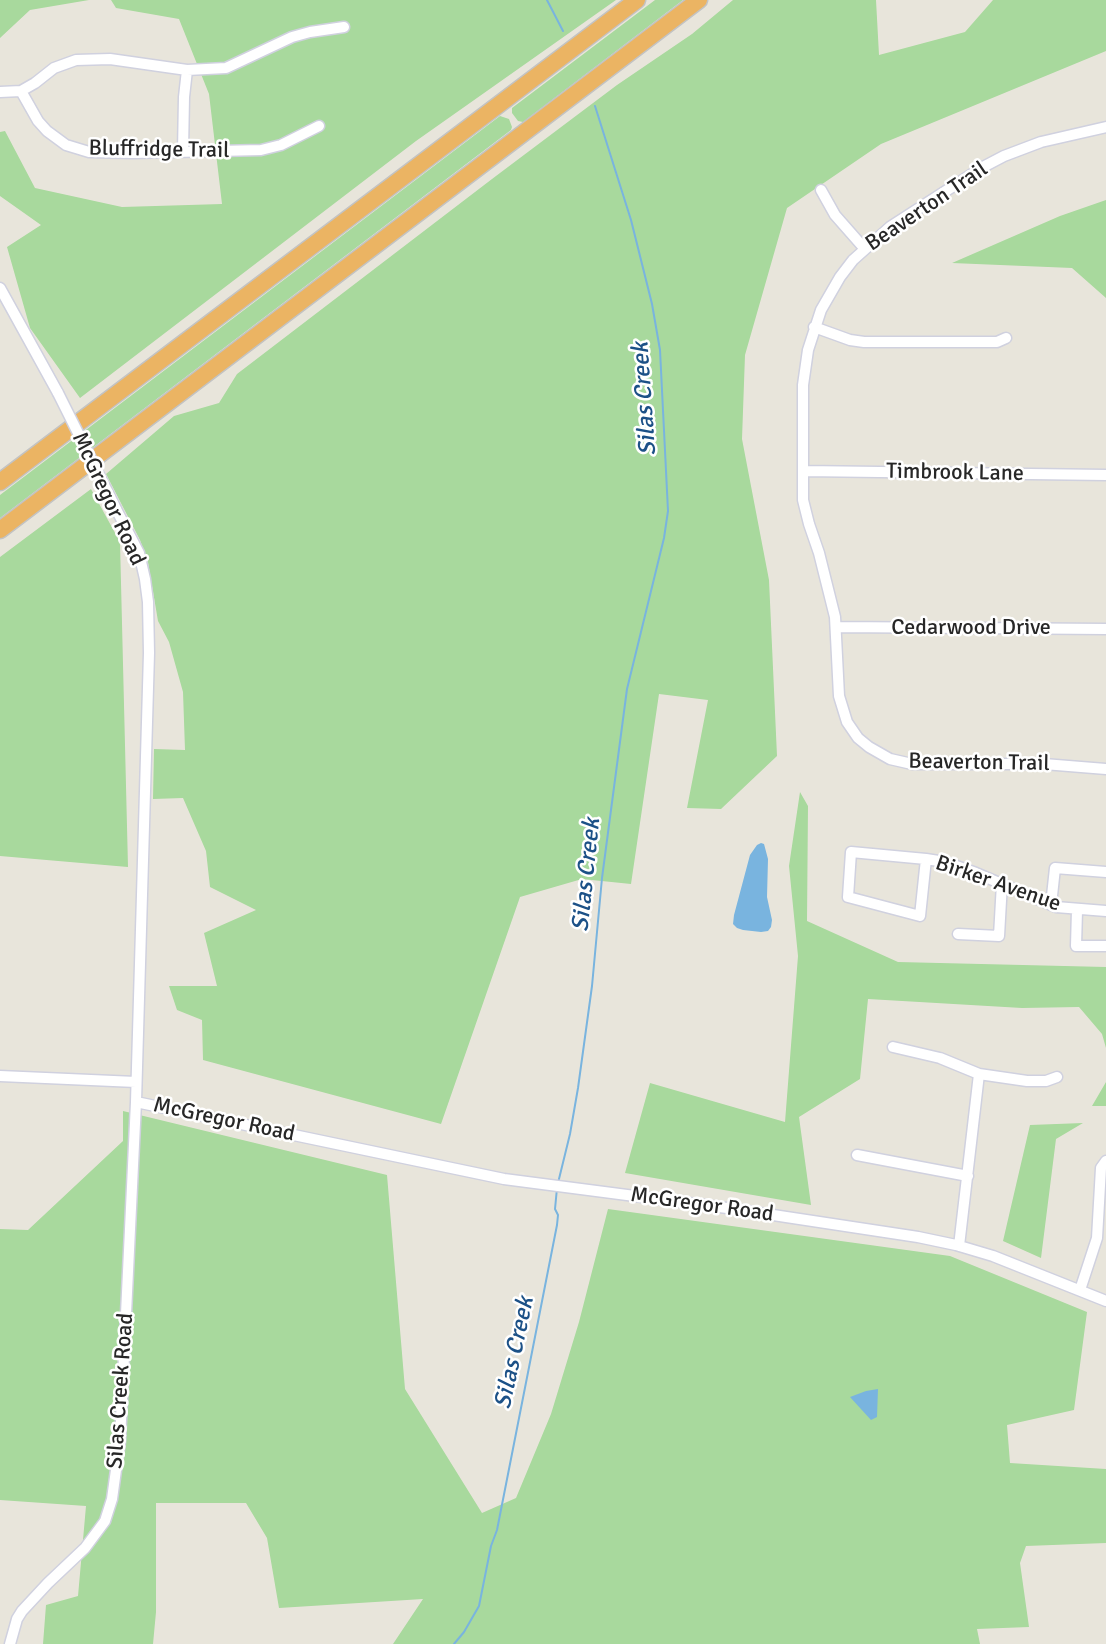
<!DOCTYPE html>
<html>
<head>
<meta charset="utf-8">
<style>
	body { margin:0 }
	canvas { display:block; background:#e8e5db }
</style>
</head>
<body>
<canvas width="1106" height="1644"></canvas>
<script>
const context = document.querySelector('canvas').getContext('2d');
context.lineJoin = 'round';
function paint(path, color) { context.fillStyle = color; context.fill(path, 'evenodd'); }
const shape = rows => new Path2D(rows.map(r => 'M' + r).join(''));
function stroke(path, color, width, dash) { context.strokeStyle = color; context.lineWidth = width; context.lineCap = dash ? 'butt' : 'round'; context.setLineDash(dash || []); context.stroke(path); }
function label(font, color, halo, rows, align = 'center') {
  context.font = font + ' Signika,sans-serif'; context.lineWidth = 5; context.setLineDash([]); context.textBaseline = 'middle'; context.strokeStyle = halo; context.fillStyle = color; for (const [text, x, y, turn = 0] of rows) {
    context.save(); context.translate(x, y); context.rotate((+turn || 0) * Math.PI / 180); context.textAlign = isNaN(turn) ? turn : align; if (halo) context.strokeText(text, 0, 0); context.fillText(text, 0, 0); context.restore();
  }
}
paint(shape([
	[0,0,89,0,30,10,0,38],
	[111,0,616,0,416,141,80,398,30,328,7,247,41,225,0,196,0,132,5,131,35,188,122,207,222,204,209,94,179,19,116,8],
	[655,0,683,0,523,122,518,121,512,113,512,108],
	[733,0,876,0,879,55,965,32,993,0,1106,0,1106,51,881,144,787,208,745,355,742,439,769,580,777,756,721,809,687,808,708,700,659,694,631,884,582,879,520,897,441,1124,203,1060,202,1020,177,1010,169,986,217,986,204,933,256,910,210,887,206,851,183,798,153,799,154,749,185,750,183,692,169,642,158,621,148,562,140,540,106,474,174,416,219,403,237,374,492,179,617,85,692,34],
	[500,116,509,119,512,127,511,130,0,518,0,495],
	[1106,200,1106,298,1072,268,952,263,1060,216],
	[91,489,120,542,128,867,0,856,0,557],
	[800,792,808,806,807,921,898,962,1106,967,1106,1048,1102,1034,1079,1007,1022,1008,868,999,860,1079,799,1117,811,1205,625,1173,650,1083,785,1122,798,956,789,866],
	[1106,1082,1106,1106,1092,1106],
	[123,1111,387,1175,405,1389,482,1513,516,1498,551,1414,579,1322,608,1209,950,1256,1087,1312,1074,1410,1007,1425,1010,1463,1106,1469,1106,1543,1026,1546,1020,1563,1029,1627,977,1629,980,1644,393,1644,423,1599,279,1608,267,1538,246,1503,156,1503,156,1612,153,1644,43,1644,46,1605,78,1596,86,1506,0,1500,0,1229,28,1230,123,1141],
	[1083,1123,1056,1139,1041,1258,1003,1241,1030,1125]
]), '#a8d99d');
paint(shape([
	[761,843,764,844,768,859,767,897,772,920,771,927,768,931,761,932,743,930,737,928,733,924,734,915,750,855,757,845],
	[878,1389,877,1417,871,1420,850,1397,866,1391]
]), '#79b4df');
stroke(shape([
	[547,0,563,31],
	[558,1183,570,1134,578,1088,592,986,602,878,627,689,664,538,668,511,660,350,652,304,631,220,595,106],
	[454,1644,464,1632,479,1606,491,1546,497,1530,557,1225,558,1215,555,1209,557,1188]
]), '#79b4df', 2);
const minor = shape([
	[21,91,38,121,47,131,66,145,89,152,133,153,261,150,281,145,319,126],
	[0,92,21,91,35,83,54,68,76,60,110,59,187,70,226,68,292,37,310,32,344,27],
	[1106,127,1041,142,1004,156,983,167,890,227,853,260,840,277,821,310,808,350,803,385,803,500,809,524,819,553,835,617,839,696,847,722,858,738,869,747,890,759,912,764,1044,764,1106,769],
	[183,151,184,97,187,70],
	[821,190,835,215,864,248],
	[0,288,58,393],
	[814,327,850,340,864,342,997,342,1006,338],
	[804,471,1106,475],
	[836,627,1106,629],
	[851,852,926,859,920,916,848,897,851,852],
	[926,859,945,862,976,873,1056,907,1106,911],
	[1051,905,1055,868,1106,872],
	[1077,910,1076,946,1106,946],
	[958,934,999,936,1002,883],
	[893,1047,940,1058,979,1074,1027,1081,1046,1081,1057,1077],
	[0,1076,136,1082],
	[136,1102,504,1179,727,1208,918,1237,956,1245,993,1256,1106,1301],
	[857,1155,968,1176],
	[959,1246,979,1074],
	[1080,1290,1097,1238,1101,1168,1106,1161],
	[10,1644,17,1619,22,1611,48,1583,85,1548,105,1521,112,1499,120,1441,136,1102,149,653,148,602,145,579,139,553,116,509]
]);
const highway = shape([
	[0,482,637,0],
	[0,530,699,0]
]);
stroke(minor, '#d0d1df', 13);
stroke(highway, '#c3c3c3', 19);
stroke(minor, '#fff', 10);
stroke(highway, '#ebb463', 16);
const minorBridge = shape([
	[58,393,116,509]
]);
stroke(minorBridge, '#d0d1df', 13, []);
stroke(minorBridge, '#fff', 10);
label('22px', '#272727', '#fff', [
	["Bluffridge Trail",159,150,1],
	["Beaverton Trail",927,207,-34],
	["Timbrook Lane",955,473,1],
	["McGregor Road",108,499,65],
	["Cedarwood Drive",971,628],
	["Beaverton Trail",979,763,1],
	["Birker Avenue",998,884,19],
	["McGregor Road",224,1120,12],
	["McGregor Road",702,1205,8],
	["Silas Creek Road",121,1391,-86]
]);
label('italic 24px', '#1c5187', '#fff', [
	["Silas Creek",645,399,-94],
	["Silas Creek",587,875,-84],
	["Silas Creek",515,1353,-78]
]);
</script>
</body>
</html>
